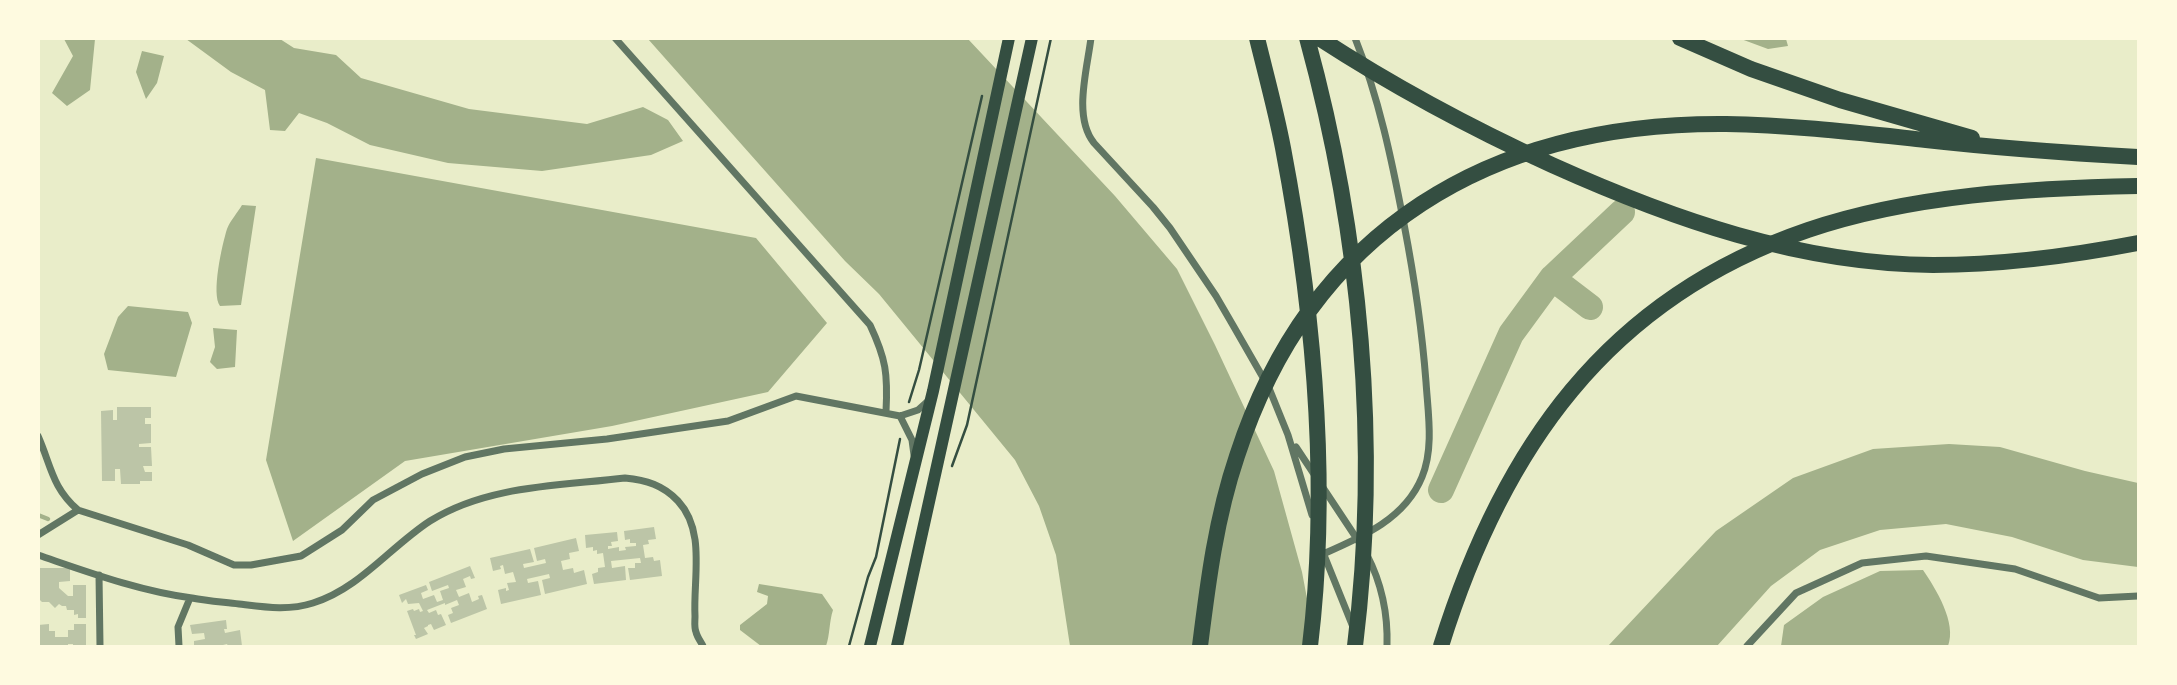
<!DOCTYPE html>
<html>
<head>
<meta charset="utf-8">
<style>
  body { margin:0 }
  #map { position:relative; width:2177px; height:685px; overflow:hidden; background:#e9edc9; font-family:"DejaVu Sans",sans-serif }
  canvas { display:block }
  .frame { position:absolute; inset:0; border:40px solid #fefae0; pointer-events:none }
</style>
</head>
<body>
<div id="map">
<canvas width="2177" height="685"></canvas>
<div class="frame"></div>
</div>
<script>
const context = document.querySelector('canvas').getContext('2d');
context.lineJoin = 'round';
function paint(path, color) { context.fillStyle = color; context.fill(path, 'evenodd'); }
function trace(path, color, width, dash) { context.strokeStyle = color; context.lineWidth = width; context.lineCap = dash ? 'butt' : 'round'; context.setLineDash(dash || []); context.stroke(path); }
paint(new Path2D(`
  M 64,39 L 95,39 L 90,90 L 67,106 L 52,93 L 73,56 Z
  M 186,39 L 280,39 L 294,48 L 336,55 L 361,78 L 469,109 L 587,124 L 643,107 L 668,120 L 683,141 L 651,155 L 542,171 L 448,163 L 370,145 L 327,123 L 299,113 L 285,131 L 270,130 L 265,90 L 231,72 Z
  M 648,39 L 968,39 L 1115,196 L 1177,269 L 1215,345 L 1274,471 L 1302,572 L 1316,646 L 1070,646 L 1056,555 L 1039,506 L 1015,460 L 879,294 L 845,261 Z
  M 1741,39 L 1786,39 L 1788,46 L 1768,49 Z
  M 142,51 L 164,56 L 157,83 L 146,99 L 136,72 Z
  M 316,158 L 756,238 L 827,323 L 768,392 L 612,426 L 405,461 L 293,541 L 266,460 Z
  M 242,205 L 256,206 L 241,305 L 220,306 C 211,294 222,245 227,229 C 230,221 238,212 242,205 Z
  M 128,306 L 188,312 L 192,323 L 176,377 L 108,370 L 104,354 L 118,317 Z
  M 213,328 L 237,330 L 235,367 L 217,369 L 210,362 L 215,347 Z
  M 1949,444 L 2000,447 L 2085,471 L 2138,483 L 2138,567 L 2083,560 L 2012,537 L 1946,524 L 1880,530 L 1820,550 L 1771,586 L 1717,646 L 1608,646 L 1716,531 L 1793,478 L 1873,449 Z
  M 1923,570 C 1936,589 1957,623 1948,646 L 1781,646 L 1784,625 L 1823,597 L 1880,571 Z
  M 759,584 L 822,594 L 833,610 C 829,622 830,635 826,646 L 816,645 L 814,646 L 761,646 L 740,630 L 740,625 L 767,604 L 768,596 L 757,592 Z`), '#a3b18a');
trace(new Path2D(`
  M 38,515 L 48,519`), '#a3b18a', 4.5);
trace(new Path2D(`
  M 1552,278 L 1590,307
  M 1441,490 L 1511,334 L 1552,278 L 1622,212`), '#a3b18a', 26);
paint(new Path2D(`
  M 117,407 L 151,407 L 151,418 L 145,418 L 145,424 L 151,424 L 151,443 L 139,444 L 139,447 L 151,447 L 152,466 L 143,466 L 145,472 L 152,472 L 152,481 L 140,481 L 140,484 L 121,484 L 120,469 L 115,469 L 115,481 L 102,481 L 101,411 L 113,410 L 113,420 L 117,420 Z
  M 654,527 L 656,539 L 648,540 L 649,544 L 643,545 L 645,558 L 653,557 L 654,561 L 660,560 L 662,576 L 630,580 L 628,568 L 635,568 L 635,563 L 641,563 L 640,558 L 611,561 L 612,568 L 625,566 L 626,580 L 594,584 L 592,574 L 598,572 L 598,568 L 605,567 L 603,553 L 597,554 L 597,550 L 593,551 L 593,547 L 586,548 L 585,535 L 617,532 L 618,541 L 611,542 L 612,546 L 608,546 L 608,549 L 619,547 L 619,551 L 626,550 L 625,547 L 636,546 L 636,543 L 630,543 L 630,539 L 625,540 L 624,531 Z
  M 576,538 L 579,551 L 569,553 L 570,559 L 561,561 L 563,570 L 573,568 L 574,573 L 584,570 L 587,584 L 545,594 L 542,580 L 550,578 L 549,574 L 527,579 L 528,583 L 538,581 L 541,595 L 501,604 L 498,590 L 506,588 L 506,591 L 509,590 L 507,583 L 516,582 L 513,572 L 505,574 L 503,565 L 500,566 L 501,569 L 493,571 L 490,558 L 530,549 L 534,562 L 523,564 L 524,568 L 546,563 L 545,559 L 537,561 L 534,548 Z
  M 470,566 L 475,578 L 471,579 L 470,576 L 463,579 L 466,587 L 456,590 L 459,597 L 469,593 L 472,602 L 479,599 L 478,596 L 482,595 L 487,609 L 451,623 L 448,615 L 453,613 L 451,608 L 459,605 L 457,600 L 445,605 L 445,603 L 427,610 L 429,613 L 436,610 L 438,615 L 441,614 L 446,625 L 434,630 L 431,624 L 428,625 L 428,626 L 424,628 L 428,634 L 416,639 L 414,635 L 416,635 L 407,611 L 413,609 L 414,611 L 419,609 L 420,612 L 423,611 L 419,603 L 408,604 L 406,599 L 402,603 L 399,595 L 426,585 L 428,590 L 421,593 L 423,599 L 434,595 L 437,602 L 443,600 L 440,591 L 449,588 L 448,585 L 432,591 L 429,582 Z
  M 38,568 L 70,568 L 70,581 L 59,582 L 59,588 L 68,596 L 73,596 L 73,585 L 86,585 L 86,618 L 78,618 L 78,614 L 74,615 L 74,610 L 67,610 L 66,606 L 62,606 L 59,604 L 55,608 L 49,602 L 42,602 L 39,599 Z
  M 226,620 L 227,629 L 224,629 L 225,633 L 240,630 L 242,646 L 228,646 L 227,644 L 223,645 L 223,646 L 194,646 L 194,641 L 205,639 L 204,633 L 192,634 L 190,625 Z
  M 49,624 L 49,631 L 55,631 L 55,637 L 68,637 L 68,630 L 74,630 L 74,624 L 86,624 L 86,646 L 73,646 L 73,644 L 68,644 L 68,646 L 38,646 L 38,625 Z`), '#bcc5a7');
trace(new Path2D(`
  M 909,402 L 919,370 L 982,96
  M 952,466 L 967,425 L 1051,38
  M 849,646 L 868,577 L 876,557 L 900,439`), '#344e41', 2.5);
trace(new Path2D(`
  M 615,38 L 870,325 C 886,359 888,374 886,412
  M 1091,38 C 1087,70 1073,117 1094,143 L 1153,207 L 1170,228 L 1216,296 L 1234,327 L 1269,388 L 1288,435 L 1312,515
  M 900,416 L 912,440 L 914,455
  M 38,436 C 51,465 52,488 78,510 L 188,545 L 234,565 L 251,565 L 301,556 L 342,530 L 373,500 L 422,474 L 465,457 L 504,449 L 607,439 L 728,421 L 796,396 L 900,416 L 918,410 L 928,401
  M 1296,447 L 1359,542
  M 38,535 L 78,510
  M 1322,550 L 1353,627
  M 1323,554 C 1362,537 1405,519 1422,477 C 1434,448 1428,413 1426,382 C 1422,329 1414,276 1404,224 C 1392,161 1379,98 1355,38
  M 38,555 C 88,572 139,591 192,598 C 207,601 223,602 239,604 C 264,607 288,611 313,603 C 359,589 390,547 430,521 C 488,485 559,486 625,478 C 646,480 663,485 678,501 C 706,531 693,578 695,616 C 695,621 694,627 696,632 C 697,637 701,642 703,646
  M 1367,555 C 1382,584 1388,614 1387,646
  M 99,575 L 100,646
  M 179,646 L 178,627 L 190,598
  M 1747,646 L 1796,593 L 1862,563 L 1926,556 L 2015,569 L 2099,598 L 2138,596`), '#617663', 7);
trace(new Path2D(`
  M 870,646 L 933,391 L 1009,38
  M 897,646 L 1032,38`), '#344e41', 12);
trace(new Path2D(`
  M 1257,38 C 1266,75 1276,111 1283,148 C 1314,311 1330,481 1310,646
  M 1307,38 C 1361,235 1380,444 1355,646
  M 1319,38 C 1393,86 1471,128 1552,165 C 1672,219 1799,264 1933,265 C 2002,265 2071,256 2138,243
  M 1680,38 L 1751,69 L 1840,100 L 1972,138
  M 1200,646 C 1208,582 1216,518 1237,456 C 1311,228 1492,122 1726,124 C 1793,125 1860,133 1926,140 C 1997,148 2067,153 2138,157
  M 1441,646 C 1502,450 1606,299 1808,230 C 1911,195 2031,188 2138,186`), '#344e41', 16);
</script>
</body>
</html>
